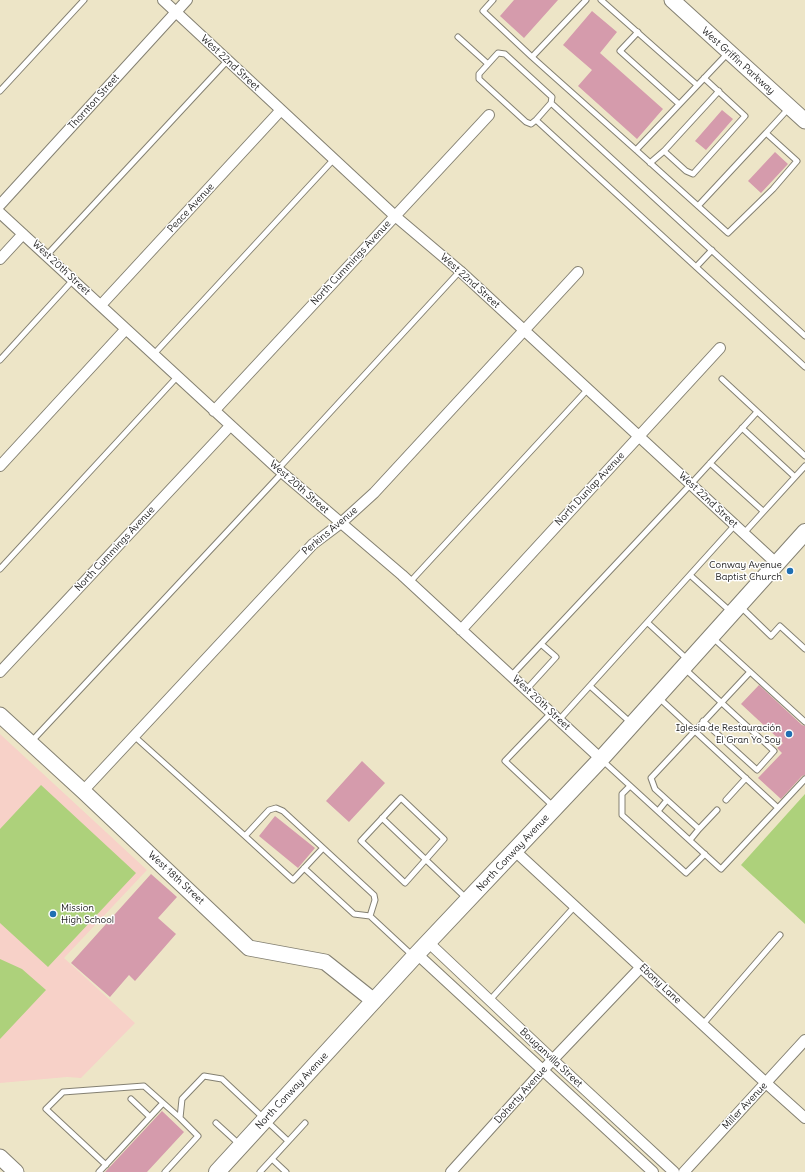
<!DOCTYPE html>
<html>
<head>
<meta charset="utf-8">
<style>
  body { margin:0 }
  canvas { display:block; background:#ede5c7 }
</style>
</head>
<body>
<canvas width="805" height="1172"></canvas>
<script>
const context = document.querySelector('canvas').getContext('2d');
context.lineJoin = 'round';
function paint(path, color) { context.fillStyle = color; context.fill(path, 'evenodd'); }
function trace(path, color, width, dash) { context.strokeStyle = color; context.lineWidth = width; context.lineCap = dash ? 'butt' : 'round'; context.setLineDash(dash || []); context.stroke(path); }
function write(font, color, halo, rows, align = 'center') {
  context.font = font + ' Delius,sans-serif'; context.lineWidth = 3; context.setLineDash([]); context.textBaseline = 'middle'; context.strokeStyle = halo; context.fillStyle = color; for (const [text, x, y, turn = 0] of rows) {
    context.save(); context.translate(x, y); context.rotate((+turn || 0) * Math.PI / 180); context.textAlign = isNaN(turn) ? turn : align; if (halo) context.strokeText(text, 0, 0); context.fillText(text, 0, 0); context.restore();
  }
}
paint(new Path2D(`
  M 0,734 L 147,870 L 64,958 L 135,1023 L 81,1078 L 67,1077 L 0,1083 Z`), '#f7d1c8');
paint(new Path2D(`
  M 41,785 L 136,873 L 48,967 L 0,923 L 0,829 Z
  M 805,794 L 805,924 L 741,865 Z
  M 0,959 L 22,969 L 46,990 L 0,1039 Z`), '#add17b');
paint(new Path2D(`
  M 514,0 L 558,0 L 524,38 L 500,16 Z
  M 592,11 L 617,32 L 600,53 L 663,109 L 637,139 L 578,86 L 592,70 L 563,45 Z
  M 722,110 L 733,119 L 706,150 L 695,141 Z
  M 775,152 L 788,164 L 761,193 L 748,181 Z
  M 759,685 L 802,725 L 805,726 L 805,775 L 802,776 L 781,799 L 758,778 L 782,753 L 777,748 L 783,743 L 741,704 Z
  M 362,761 L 385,783 L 349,822 L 326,801 Z
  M 275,816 L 315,848 L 298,868 L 259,836 Z
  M 151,874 L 177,897 L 158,918 L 176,934 L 135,981 L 129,975 L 110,997 L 71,963 Z
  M 162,1111 L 184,1132 L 147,1172 L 105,1172 Z`), '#d59bac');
const lane = new Path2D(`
  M 493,0 L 483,11 L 532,57
  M 586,0 L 532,57 L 636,150 L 728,233 L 773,189 L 797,161 L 766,133 L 698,206
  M 601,0 L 697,85
  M 638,32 L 620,51 L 679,104
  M 458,37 L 488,64
  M 0,91 L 84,0
  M 536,120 L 551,103
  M 766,133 L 789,108
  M 636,150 L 728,53
  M 664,151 L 686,171 L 693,174 L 745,116 L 704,78
  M 650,163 L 664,151 L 719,91
  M 47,255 L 227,61
  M 696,267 L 712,250
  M 805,336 L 551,103 L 552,97 L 505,54 L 498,53 L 479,74 L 479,79 L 526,122 L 531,124 L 536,120 L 805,367
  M 154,354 L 334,159
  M 0,360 L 73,280
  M 722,379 L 805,456
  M 742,428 L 795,477
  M 710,463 L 763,511
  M 278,469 L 460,271
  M 744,533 L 805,466
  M 0,569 L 177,377
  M 690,575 L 731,612
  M 410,582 L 588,389
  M 741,607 L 771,636 L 780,626 L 805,649
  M 648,623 L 688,660
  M 713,638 L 805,722
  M 685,669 L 774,751 L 757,770 L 703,721
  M 511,676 L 691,484 L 757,412
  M 590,686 L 631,723
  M 526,690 L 556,657 L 541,644
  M 658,697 L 778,808
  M 551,713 L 505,761 L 554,807
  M 559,720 L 735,525
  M 134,736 L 245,836
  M 31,742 L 282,473
  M 603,761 L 721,869 L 805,779
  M 630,786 L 622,794 L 622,815 L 686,873 L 705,854
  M 401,798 L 444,839 L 405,883 L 361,841 Z
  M 726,800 L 746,778
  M 658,811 L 667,800
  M 382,818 L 466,898
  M 699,829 L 717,810
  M 690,840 L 699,829 L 655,789 L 651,778 L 750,672
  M 323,848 L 293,880 L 245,836 L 269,810 L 276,808 L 283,811 L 374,895 L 375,900 L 370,916
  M 304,868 L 354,914 L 370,916 L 413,956
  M 490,1000 L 575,906
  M 703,1024 L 780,935
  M 131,1099 L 150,1117
  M 216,1123 L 239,1144
  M 272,1159 L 286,1172
  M 106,1165 L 46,1109 L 63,1092 L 144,1086 L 180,1118
  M 99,1172 L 163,1103
  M 165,1172 L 198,1136 L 180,1118 L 182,1099 L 204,1076 L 222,1079 L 288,1141
  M 260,1172 L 305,1123`);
const street = new Path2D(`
  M 163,0 L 395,216 L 460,271 L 776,563
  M 0,205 L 187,0
  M 0,213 L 278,469 L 402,575 L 601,759
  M 0,259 L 23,234
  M 101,305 L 281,110
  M 214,411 L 489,115
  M 0,466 L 126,329
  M 461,630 L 720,348
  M 0,672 L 230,426
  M 83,791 L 313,544 L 341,523 L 374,493 L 578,272
  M 515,851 L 766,1083 L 805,1118
  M 428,942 L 553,1060 L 674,1172
  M 417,954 L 653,1172
  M 451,1172 L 543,1070 L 641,967
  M 684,1172 L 805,1040`);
const secondary = new Path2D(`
  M 672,0 L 805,121
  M 0,715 L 83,791 L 249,948 L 325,962 L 374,1001
  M 0,1157 L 16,1172`);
const primary = new Path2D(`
  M 217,1172 L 414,957 L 601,759 L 805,532`);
trace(lane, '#848072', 7);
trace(street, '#848072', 12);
trace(secondary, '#848072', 17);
trace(primary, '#848072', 18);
trace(lane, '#fff', 5);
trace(street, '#fff', 10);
trace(secondary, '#fff', 15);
trace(primary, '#fff', 16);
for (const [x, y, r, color] of [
  [790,571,4,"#1f6fb2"],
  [789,734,4,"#1f6fb2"],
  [53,914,4,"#1f6fb2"]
]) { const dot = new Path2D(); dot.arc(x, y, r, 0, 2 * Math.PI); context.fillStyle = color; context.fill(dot); trace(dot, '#fff', 1.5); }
write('10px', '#1c1c1c', '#fff', [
  ["West Griffin Parkway",738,61,42],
  ["West 22nd Street",230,63,43],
  ["Thornton Street",94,102,-48],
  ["Peace Avenue",191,208,-47],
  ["North Cummings Avenue",351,263,-47],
  ["West 20th Street",61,268,43],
  ["West 22nd Street",470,281,42],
  ["West 20th Street",299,487,41],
  ["North Dunlap Avenue",590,489,-47],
  ["West 22nd Street",708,500,43],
  ["Perkins Avenue",330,531,-40],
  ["North Cummings Avenue",115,549,-47],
  ["West 20th Street",541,703,43],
  ["North Conway Avenue",513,853,-47],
  ["West 18th Street",176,878,43],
  ["Ebony Lane",660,984,43],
  ["Bouganvilla Street",551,1058,43],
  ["North Conway Avenue",292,1091,-47],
  ["Doherty Avenue",521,1095,-48],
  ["Miller Avenue",745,1106,-47]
]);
write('10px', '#1c1c1c', '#fff', [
  ["Conway Avenue",782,565],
  ["Baptist Church",782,577],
  ["Iglesia de Restauración",781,728],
  ["El Gran Yo Soy",781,740],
  ["Mission",61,908,"left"],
  ["High School",61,920,"left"]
], 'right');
</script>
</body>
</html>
